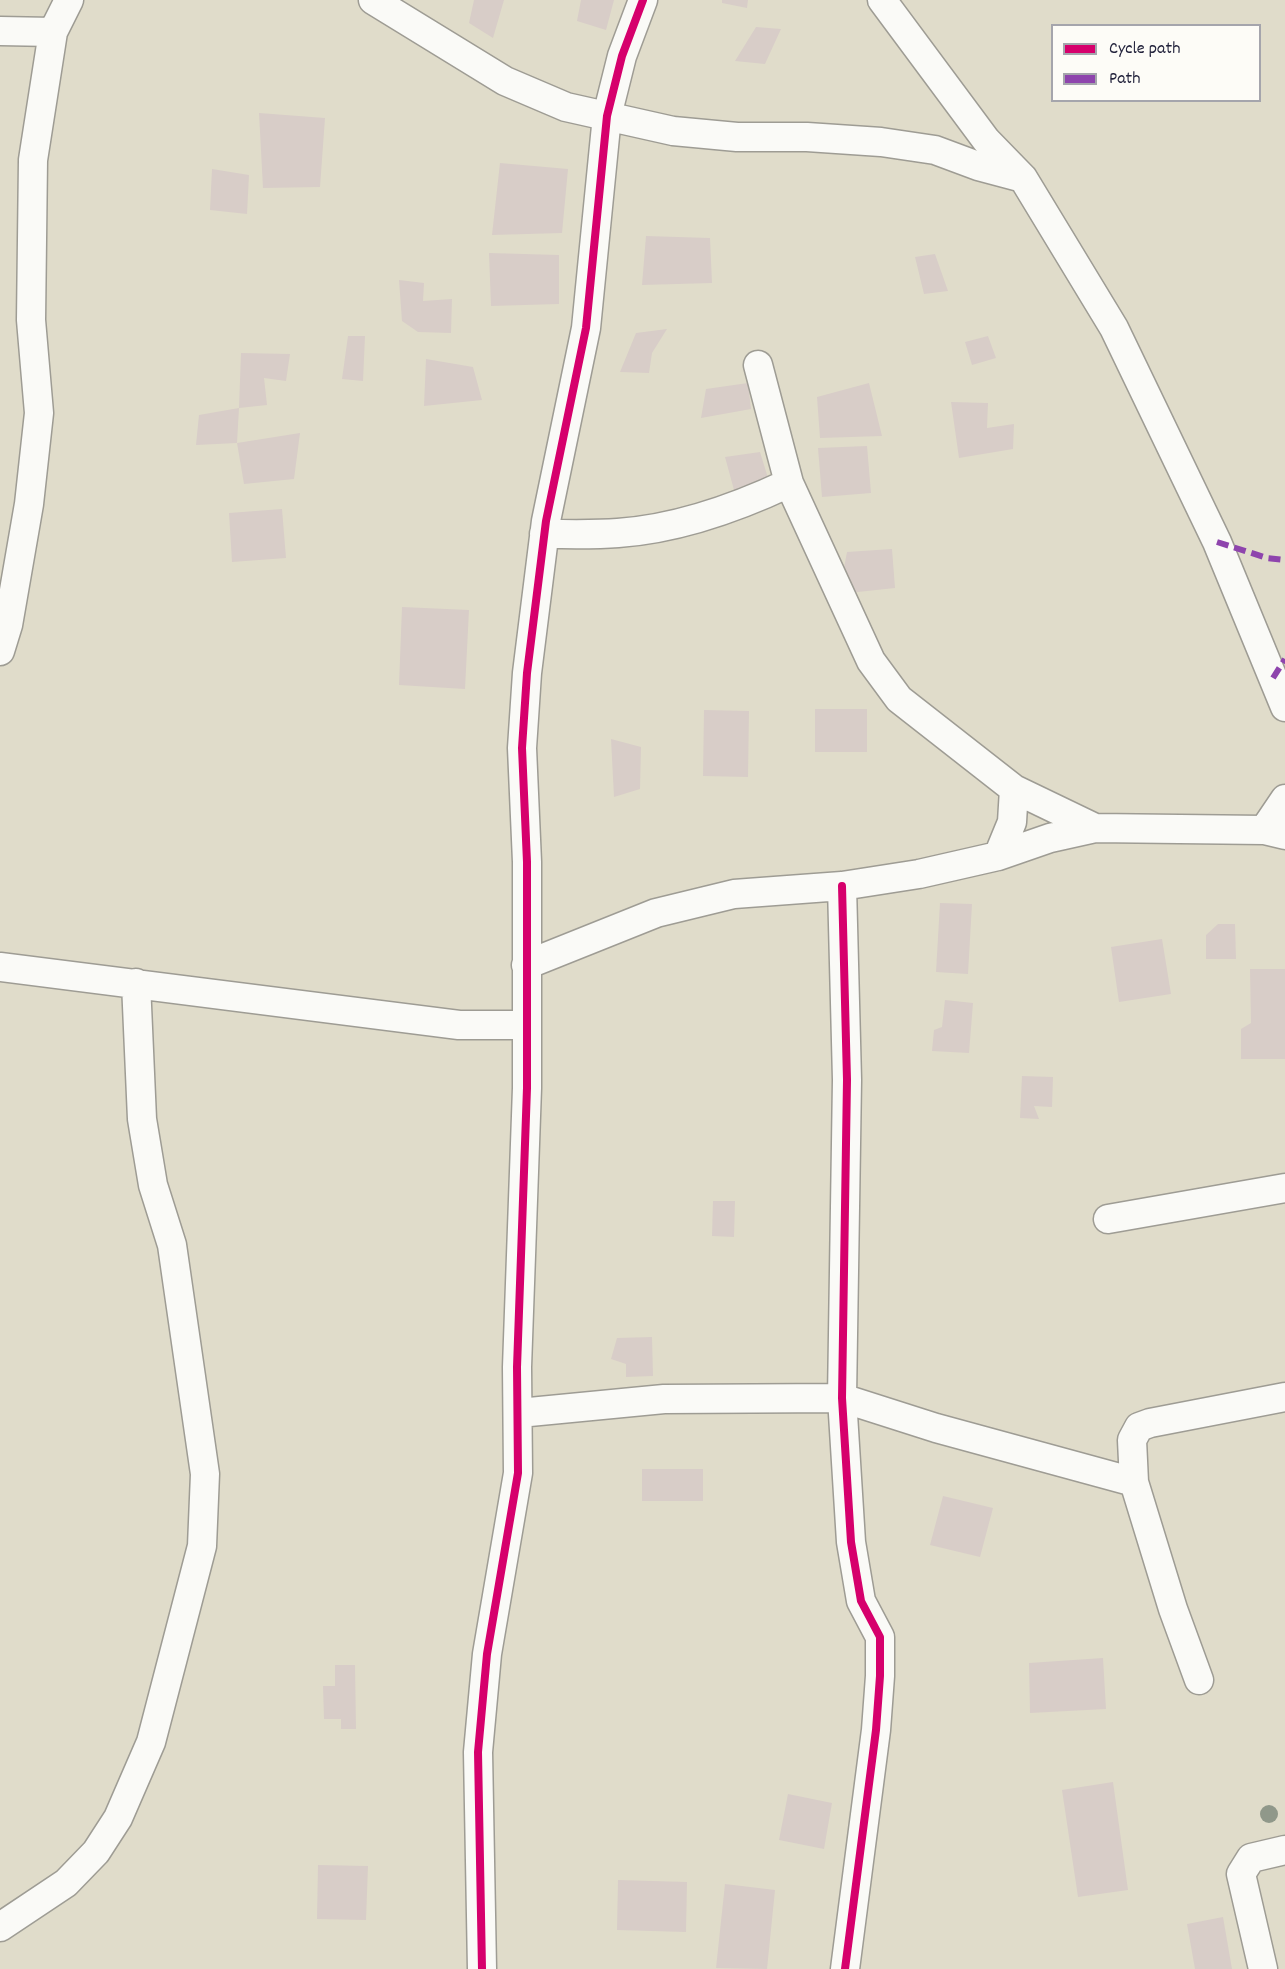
<!DOCTYPE html>
<html>
<head>
<meta charset="utf-8">
<style>
  body { margin:0 }
  #map { position:relative; width:1285px; height:1969px; overflow:hidden; background:#e0dcca; font-family:Dekko,sans-serif }
  canvas { display:block }
  .legend { position:absolute; left:1051px; top:24px; width:210px; height:78px; box-sizing:border-box; background:#fdfcf7; border:2px solid #a5a5ac; margin:0; padding:8px 10px; list-style:none; font-size:18px; color:#22223b }
  .legend li { display:flex; align-items:center; gap:12px; height:30px }
  .legend b { width:30px; border:2px solid #a5a5ac }
</style>
</head>
<body>
<div id="map">
<canvas width="1285" height="1969"></canvas>
<ul class="legend">
<li><b style="height:8px;background:#d6006c"></b>Cycle path</li>
<li><b style="height:8px;background:#8e44ad"></b>Path</li>
</ul>
</div>
<script>
const context = document.querySelector('canvas').getContext('2d');
context.lineJoin = 'round';
function paint(path, color) { context.fillStyle = color; context.fill(path, 'evenodd'); }
function trace(path, color, width, dash) { context.strokeStyle = color; context.lineWidth = width; context.lineCap = dash ? 'butt' : 'round'; context.setLineDash(dash || []); context.stroke(path); }
paint(new Path2D(`
  M 474,0 L 504,0 L 493,38 L 469,23 Z
  M 581,0 L 614,0 L 606,30 L 577,21 Z
  M 722,0 L 748,0 L 747,8 L 722,3 Z
  M 756,27 L 781,29 L 765,64 L 735,61 Z
  M 259,113 L 325,118 L 320,187 L 263,188 Z
  M 500,163 L 568,169 L 562,233 L 492,235 Z
  M 212,169 L 249,175 L 247,214 L 210,210 Z
  M 646,236 L 710,238 L 712,283 L 642,285 Z
  M 489,253 L 559,255 L 559,304 L 491,306 Z
  M 935,254 L 948,291 L 924,294 L 915,257 Z
  M 399,280 L 424,283 L 423,301 L 452,299 L 451,333 L 418,332 L 402,321 Z
  M 667,329 L 652,353 L 649,373 L 620,372 L 636,333 Z
  M 348,336 L 365,336 L 363,381 L 342,379 Z
  M 988,336 L 996,358 L 972,365 L 965,342 Z
  M 241,353 L 290,354 L 286,381 L 264,378 L 267,405 L 239,408 Z
  M 426,359 L 473,367 L 482,400 L 424,406 Z
  M 748,383 L 751,409 L 701,418 L 706,389 Z
  M 869,383 L 882,436 L 820,438 L 817,397 Z
  M 951,402 L 988,403 L 987,428 L 1014,424 L 1013,449 L 959,458 Z
  M 239,408 L 237,443 L 300,433 L 294,479 L 244,484 L 237,443 L 196,445 L 199,415 Z
  M 867,446 L 871,493 L 822,497 L 818,448 Z
  M 760,452 L 772,491 L 734,490 L 725,457 Z
  M 282,509 L 286,558 L 232,562 L 229,513 Z
  M 892,549 L 895,588 L 839,594 L 847,552 Z
  M 402,607 L 469,610 L 465,689 L 399,685 Z
  M 815,709 L 867,709 L 867,752 L 815,752 Z
  M 704,710 L 749,711 L 748,777 L 703,776 Z
  M 611,739 L 641,747 L 640,789 L 614,797 Z
  M 940,903 L 972,904 L 968,974 L 936,972 Z
  M 1218,924 L 1235,924 L 1236,959 L 1206,959 L 1206,935 Z
  M 1162,939 L 1171,994 L 1119,1002 L 1111,947 Z
  M 1250,969 L 1285,969 L 1285,1059 L 1241,1059 L 1241,1029 L 1251,1023 Z
  M 945,1000 L 973,1003 L 969,1053 L 932,1051 L 934,1030 L 942,1027 Z
  M 1022,1076 L 1053,1077 L 1052,1107 L 1034,1106 L 1039,1119 L 1020,1118 Z
  M 713,1201 L 735,1201 L 734,1237 L 712,1236 Z
  M 652,1337 L 653,1376 L 626,1377 L 626,1364 L 611,1359 L 617,1338 Z
  M 642,1469 L 703,1469 L 703,1501 L 642,1501 Z
  M 943,1496 L 993,1508 L 980,1557 L 930,1545 Z
  M 1103,1658 L 1106,1709 L 1030,1713 L 1029,1663 Z
  M 335,1665 L 355,1665 L 356,1729 L 341,1729 L 341,1719 L 324,1719 L 323,1686 L 335,1686 Z
  M 1113,1782 L 1128,1890 L 1078,1897 L 1062,1790 Z
  M 788,1794 L 832,1803 L 824,1849 L 779,1840 Z
  M 318,1865 L 368,1866 L 366,1920 L 317,1919 Z
  M 618,1880 L 687,1882 L 686,1932 L 617,1930 Z
  M 725,1884 L 775,1890 L 767,1969 L 716,1968 Z
  M 1223,1917 L 1232,1969 L 1195,1969 L 1187,1924 Z`), '#d8cdc8');
const minor = new Path2D(`
  M 373,0 L 505,81 L 566,107 L 673,131 L 737,137 L 807,137 L 881,142 L 935,150 L 978,166 L 1023,178
  M 882,0 L 986,140 L 1023,178 L 1114,328 L 1217,542 L 1285,707
  M 0,31 L 53,32
  M 758,365 L 789,483 L 871,661 L 899,699 L 1014,789 L 1095,828
  M 544,534 C 568,534 593,535 618,533 C 676,529 736,508 789,483
  M 0,651 L 8,625 L 29,504 L 39,413 L 31,320 L 33,160 L 53,32 L 69,0
  M 1264,830 L 1285,799
  M 998,856 L 1012,822 L 1014,789
  M 842,886 L 847,1080 L 842,1398 L 851,1542 L 861,1601 L 880,1637 L 880,1676 L 876,1730 L 845,1969
  M 526,965 L 656,913 L 734,894 L 842,886 L 919,874 L 998,856 L 1050,838 L 1095,828 L 1264,830 L 1285,835
  M 0,967 L 459,1025 L 525,1025
  M 1108,1219 L 1285,1188
  M 519,1413 L 664,1399 L 842,1398 L 936,1428 L 1134,1482
  M 1199,1680 L 1173,1609 L 1134,1482 L 1132,1440 L 1139,1427 L 1150,1423 L 1285,1397
  M 0,1927 L 66,1883 L 96,1852 L 118,1818 L 151,1742 L 202,1546 L 205,1474 L 172,1245 L 153,1185 L 142,1119 L 136,983
  M 482,1969 L 478,1752 L 487,1654 L 518,1473 L 517,1367 L 527,1088 L 527,862 L 522,748 L 527,673 L 546,521 L 586,328 L 607,116 L 622,56 L 643,0
  M 1263,1969 L 1241,1874 L 1251,1858 L 1285,1850`);
trace(minor, '#9e9c94', 31);
trace(minor, '#fafaf7', 28);
trace(new Path2D(`
  M 1217,542 L 1267,558 L 1285,560
  M 1273,678 L 1285,659`), '#8e44ad', 6, [12, 6]);
trace(new Path2D(`
  M 842,886 L 847,1080 L 842,1398 L 851,1542 L 861,1601 L 880,1637 L 880,1676 L 876,1730 L 845,1969
  M 482,1969 L 478,1752 L 487,1654 L 518,1473 L 517,1367 L 527,1088 L 527,862 L 522,748 L 527,673 L 546,521 L 586,328 L 607,116 L 622,56 L 643,0`), '#d6006c', 8);
context.fillStyle = '#90988a';
for (const [x, y] of [
  [1269,1814]
]) { context.beginPath(); context.arc(x, y, 9, 0, 2 * Math.PI); context.fill(); }
</script>
</body>
</html>
